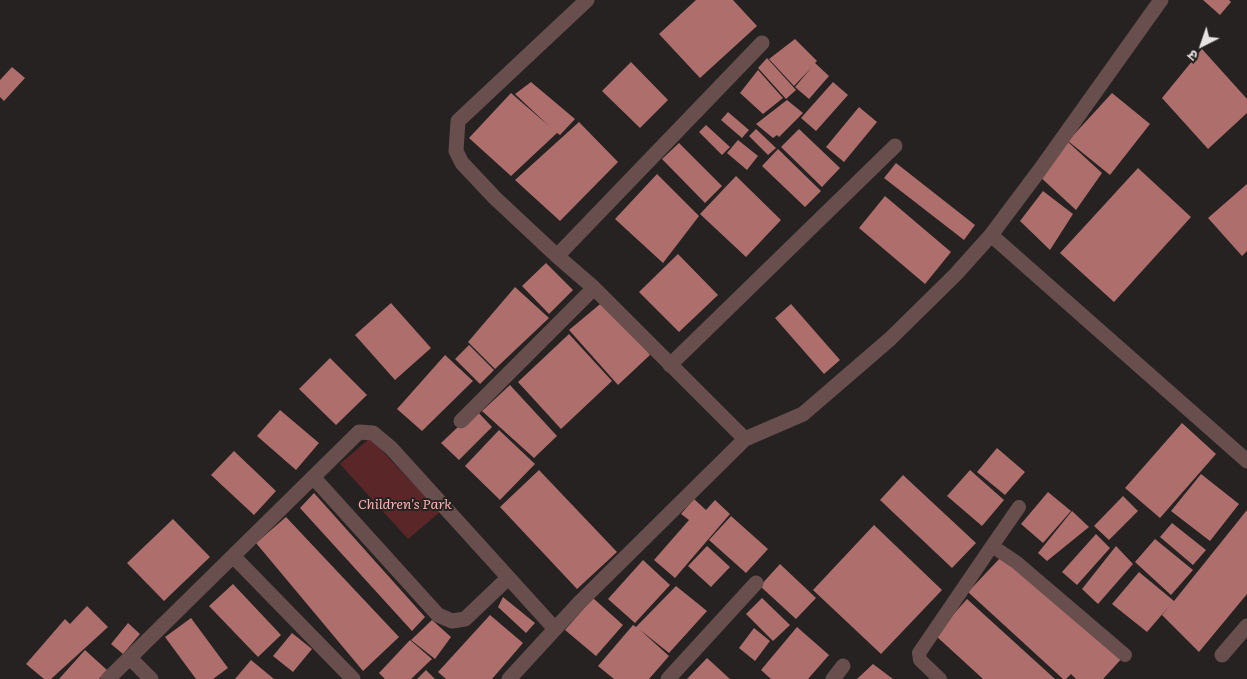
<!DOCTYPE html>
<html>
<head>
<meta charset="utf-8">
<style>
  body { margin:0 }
  #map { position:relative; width:1247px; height:679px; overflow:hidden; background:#262222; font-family:Literata,"Noto Sans Devanagari",serif }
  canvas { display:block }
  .north { position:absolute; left:1177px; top:20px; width:50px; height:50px; -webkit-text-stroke:4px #262222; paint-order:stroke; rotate:221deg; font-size:14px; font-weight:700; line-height:20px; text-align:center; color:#e6e3e3 }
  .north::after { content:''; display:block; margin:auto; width:18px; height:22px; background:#e6e3e3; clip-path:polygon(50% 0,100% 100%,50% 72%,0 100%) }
</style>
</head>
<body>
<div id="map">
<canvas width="1247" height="679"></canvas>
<div class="north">उ</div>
</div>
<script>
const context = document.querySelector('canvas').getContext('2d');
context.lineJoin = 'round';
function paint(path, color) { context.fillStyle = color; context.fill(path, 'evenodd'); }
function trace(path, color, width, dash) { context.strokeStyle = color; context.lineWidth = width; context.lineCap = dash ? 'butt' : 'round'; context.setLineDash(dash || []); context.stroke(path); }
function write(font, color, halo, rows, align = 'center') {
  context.font = font + ' Literata,serif'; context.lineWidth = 4; context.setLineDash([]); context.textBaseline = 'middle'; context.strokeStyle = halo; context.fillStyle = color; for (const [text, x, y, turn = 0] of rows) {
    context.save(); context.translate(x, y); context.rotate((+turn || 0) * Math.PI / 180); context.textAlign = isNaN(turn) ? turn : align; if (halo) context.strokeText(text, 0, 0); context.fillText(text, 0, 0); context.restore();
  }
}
paint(new Path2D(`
  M 370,438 L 440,512 L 408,539 L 340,464 Z`), '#5b2627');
paint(new Path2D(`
  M 696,0 L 733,0 L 757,26 L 700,78 L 659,34 Z
  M 1203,0 L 1229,0 L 1231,2 L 1220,15 Z
  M 795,39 L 817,61 L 815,63 L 829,76 L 809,99 L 795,87 L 812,67 L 794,86 L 769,59 Z
  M 1202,49 L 1247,99 L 1247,113 L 1208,149 L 1162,98 Z
  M 767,58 L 796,90 L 786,99 L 758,68 Z
  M 631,62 L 668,100 L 640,128 L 602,91 Z
  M 12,67 L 25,78 L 4,101 L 0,97 L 0,80 Z
  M 758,70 L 783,98 L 763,114 L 740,93 Z
  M 531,82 L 575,119 L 560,135 L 557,133 L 511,176 L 469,138 L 511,93 L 549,126 L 515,94 Z
  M 833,82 L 848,95 L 816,131 L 801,118 Z
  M 1112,93 L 1150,124 L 1110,175 L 1068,141 Z
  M 787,100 L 803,113 L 779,137 L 777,135 L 773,138 L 756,124 Z
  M 859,107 L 877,122 L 844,162 L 826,147 Z
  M 728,112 L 749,130 L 742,138 L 721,120 Z
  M 579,122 L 618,162 L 560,221 L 515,180 Z
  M 706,125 L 730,147 L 722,155 L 699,132 Z
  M 756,129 L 776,148 L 768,155 L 749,136 Z
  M 799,129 L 840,168 L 822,187 L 781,147 Z
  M 738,140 L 758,156 L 747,170 L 727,153 Z
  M 1067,141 L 1102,173 L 1076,210 L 1037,174 Z
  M 679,143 L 722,186 L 705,203 L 662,159 Z
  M 778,149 L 821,191 L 805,207 L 762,166 Z
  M 896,163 L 975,225 L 964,240 L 884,178 Z
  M 1138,168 L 1191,217 L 1114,302 L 1060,253 Z
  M 657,174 L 699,216 L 663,263 L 615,219 Z
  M 736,176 L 781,220 L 746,257 L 700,214 Z
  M 1247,184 L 1247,251 L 1242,256 L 1208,218 Z
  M 1043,191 L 1073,214 L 1050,250 L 1020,221 Z
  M 885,196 L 951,252 L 925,284 L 859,228 Z
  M 678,254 L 718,295 L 679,332 L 639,292 Z
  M 546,263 L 573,290 L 549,314 L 522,286 Z
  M 515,287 L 549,318 L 495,369 L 468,342 Z
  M 605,300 L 650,355 L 618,385 L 569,330 Z
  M 391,303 L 431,348 L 395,380 L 355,335 Z
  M 791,304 L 840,360 L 824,374 L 775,318 Z
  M 569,334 L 612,381 L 561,429 L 518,382 Z
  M 469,345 L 494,370 L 480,384 L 455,359 Z
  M 445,355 L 473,381 L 422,431 L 397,409 Z
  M 330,358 L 367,395 L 336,425 L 299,389 Z
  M 510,385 L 557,436 L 534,458 L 482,411 Z
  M 280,410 L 319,443 L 296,470 L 257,436 Z
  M 476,410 L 492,427 L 459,460 L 441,443 Z
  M 1182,423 L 1216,454 L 1160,518 L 1125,488 Z
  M 499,430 L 535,464 L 500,500 L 465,466 Z
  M 997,448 L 1025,472 L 1005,495 L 977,472 Z
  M 234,451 L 276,491 L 254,515 L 211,475 Z
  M 539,470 L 617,552 L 577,589 L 500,507 Z
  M 970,470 L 1004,500 L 982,526 L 947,496 Z
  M 1201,474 L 1239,504 L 1210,541 L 1171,511 Z
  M 903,475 L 976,543 L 952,568 L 880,500 Z
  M 1048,492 L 1071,511 L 1043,543 L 1021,524 Z
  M 314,493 L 425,617 L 412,631 L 300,508 Z
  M 1123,496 L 1138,511 L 1109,540 L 1094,526 Z
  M 694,499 L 706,510 L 715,500 L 730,514 L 675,578 L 654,560 L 689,520 L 681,514 Z
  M 1247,510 L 1247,594 L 1199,652 L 1162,615 L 1171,604 L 1147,632 L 1112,604 L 1139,572 L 1174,601 Z
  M 1072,511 L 1089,527 L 1047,561 L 1038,553 Z
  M 731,516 L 768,549 L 746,573 L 709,540 Z
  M 286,517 L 399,637 L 363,671 L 256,543 Z
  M 173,519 L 210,557 L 164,601 L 127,563 Z
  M 1172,523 L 1206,550 L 1193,565 L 1160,537 Z
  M 874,525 L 942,590 L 881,654 L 813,590 Z
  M 1096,534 L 1110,548 L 1077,585 L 1062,572 Z
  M 1155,539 L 1193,570 L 1171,595 L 1135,562 Z
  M 707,546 L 730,567 L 711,587 L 688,566 Z
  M 1116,546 L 1133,564 L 1098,604 L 1082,589 Z
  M 1001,557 L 1124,656 L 1103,679 L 1076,679 L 1071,674 L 1066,679 L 1063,679 L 968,592 Z
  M 643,560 L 670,585 L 635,623 L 608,599 Z
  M 780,564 L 816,598 L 796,619 L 760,586 Z
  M 233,584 L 281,635 L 258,657 L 209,606 Z
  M 676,586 L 707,611 L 669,653 L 639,629 L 669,656 L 649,679 L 614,679 L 598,666 L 633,625 L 636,627 Z
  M 503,597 L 535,623 L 526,633 L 498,607 Z
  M 593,598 L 623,625 L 596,656 L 565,630 Z
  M 762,598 L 790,625 L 773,641 L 746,614 Z
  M 967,599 L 1055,679 L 983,679 L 935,635 Z
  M 87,606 L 108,627 L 51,679 L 44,679 L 26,664 L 65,619 L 70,624 Z
  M 490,615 L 523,643 L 492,679 L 446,679 L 438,672 Z
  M 191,618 L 228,668 L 213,679 L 196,679 L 165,637 Z
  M 432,620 L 451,637 L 435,659 L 411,640 Z
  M 128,623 L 140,634 L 123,654 L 111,644 Z
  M 797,627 L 829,655 L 808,679 L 771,679 L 761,670 Z
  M 754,628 L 770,641 L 755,661 L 739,648 Z
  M 292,633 L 312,649 L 293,672 L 273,656 Z
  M 410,640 L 432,659 L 411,679 L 385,679 L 379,673 Z
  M 85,650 L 107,670 L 99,679 L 59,679 Z
  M 707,658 L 730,679 L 687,679 Z
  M 251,660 L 274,679 L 235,679 Z
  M 873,664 L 893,679 L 857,679 Z
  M 426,670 L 435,679 L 417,679 Z`), '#ad6e6c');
trace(new Path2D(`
  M 992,546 L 1019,507
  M 940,679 L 920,660 L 919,653 L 992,546 L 1016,562 L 1125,655`), '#684e4c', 14);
trace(new Path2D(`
  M 587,0 L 458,121 L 456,151 L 462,163 L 495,198 L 557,256 L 594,288 L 745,439
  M 1161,0 L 1039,171 L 991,235 L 1247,461
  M 557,256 L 762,43
  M 670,365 L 895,146
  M 461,421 L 594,288
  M 314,478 L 438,615 L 452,621 L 465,619 L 508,578
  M 234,557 L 353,679
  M 1222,655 L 1247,626
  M 130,658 L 151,679
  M 108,679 L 359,432 L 373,433 L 391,448 L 555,629
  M 509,679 L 579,603 L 745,439 L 803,414 L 890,339 L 956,274 L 991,235
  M 668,679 L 756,583
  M 833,679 L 843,666`), '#684e4c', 15);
write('italic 14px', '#fbb0ad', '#262222', [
  ["Children's Park",405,505]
]);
</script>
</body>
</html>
